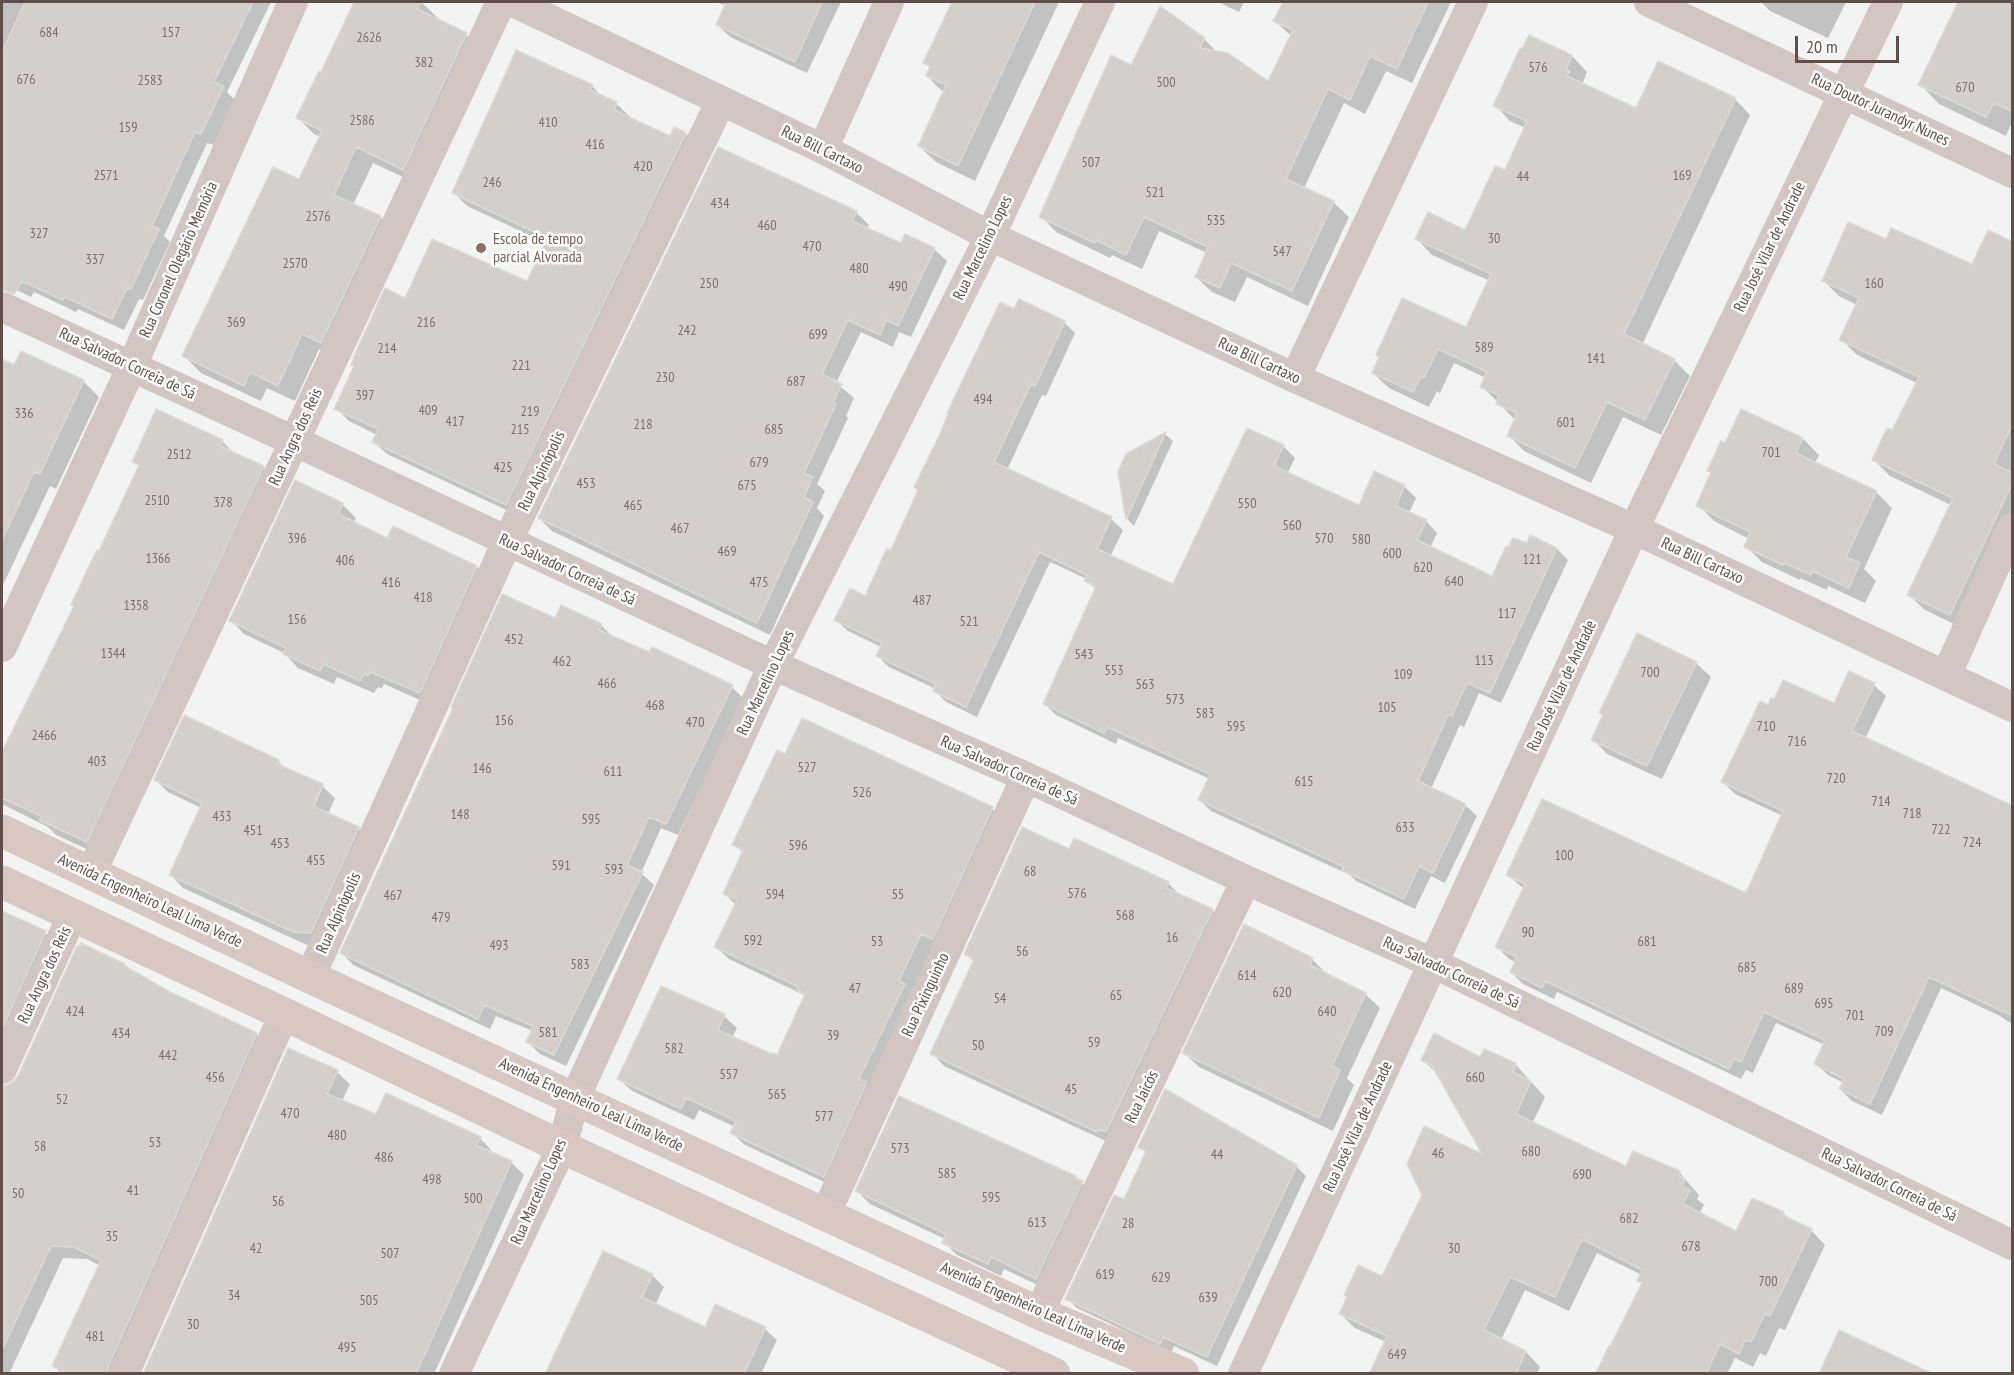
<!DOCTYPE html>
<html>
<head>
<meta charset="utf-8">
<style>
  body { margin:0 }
  #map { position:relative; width:2014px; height:1375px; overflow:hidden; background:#f1f4f3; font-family:"PT Sans Narrow",sans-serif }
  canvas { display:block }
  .frame { position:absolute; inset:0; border:3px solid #5f4e49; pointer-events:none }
  .scale { position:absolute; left:1795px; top:36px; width:104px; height:27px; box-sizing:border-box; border:3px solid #5f4e49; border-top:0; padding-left:8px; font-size:18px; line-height:21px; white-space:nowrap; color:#5f4e49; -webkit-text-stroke:4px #fff; paint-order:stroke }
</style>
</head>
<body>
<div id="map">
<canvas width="2014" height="1375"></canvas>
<div class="frame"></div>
<div class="scale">20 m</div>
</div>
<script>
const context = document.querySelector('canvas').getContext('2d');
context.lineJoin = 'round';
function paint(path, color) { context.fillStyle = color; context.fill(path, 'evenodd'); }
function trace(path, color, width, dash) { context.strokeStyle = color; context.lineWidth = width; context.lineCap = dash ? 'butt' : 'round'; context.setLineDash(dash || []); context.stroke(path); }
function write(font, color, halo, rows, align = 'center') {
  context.font = font + ' "PT Sans Narrow",sans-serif'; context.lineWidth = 5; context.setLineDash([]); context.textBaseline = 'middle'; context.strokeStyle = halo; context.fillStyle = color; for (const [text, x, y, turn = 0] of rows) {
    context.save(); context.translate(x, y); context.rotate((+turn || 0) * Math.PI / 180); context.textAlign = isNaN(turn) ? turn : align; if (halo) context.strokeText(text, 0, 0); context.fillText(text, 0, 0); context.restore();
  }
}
paint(new Path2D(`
  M 2,2 L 271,2 L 227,92 L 235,100 L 214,145 L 207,143 L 164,236 L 170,242 L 143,300 L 139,299 L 124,330 L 78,309 L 76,312 L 34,292 L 31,297 L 9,286 L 2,279 Z
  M 355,2 L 421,2 L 437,17 L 436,20 L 466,35 L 483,51 L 420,185 L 373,163 L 353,205 L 380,217 L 397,234 L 338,358 L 319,349 L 295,401 L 267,388 L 261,401 L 201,373 L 184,356 L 300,181 L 321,137 L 314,134 L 298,118 L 321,74 Z
  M 716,2 L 841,2 L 807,73 L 730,37 L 717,24 L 726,6 Z
  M 953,2 L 1059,2 L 975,181 L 936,162 L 919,146 L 944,93 L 927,76 L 931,68 L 925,62 Z
  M 1218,2 L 1244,2 L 1239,12 Z
  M 1284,2 L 1451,2 L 1412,83 L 1386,71 L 1365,114 L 1344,103 L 1304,188 L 1333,202 L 1349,217 L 1308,306 L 1247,277 L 1235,302 L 1212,292 L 1196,277 L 1207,253 L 1159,231 L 1142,269 L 1112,255 L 1110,258 L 1056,232 L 1041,216 L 1132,67 L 1204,39 L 1218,53 L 1268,83 L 1292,37 L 1275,21 Z
  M 1761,2 L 1846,2 L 1828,38 L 1770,11 Z
  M 1960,2 L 2012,2 L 2012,122 L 2006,136 L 1939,104 L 1920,84 Z
  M 1530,37 L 1572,56 L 1587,72 L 1582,85 L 1637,110 L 1735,99 L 1750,115 L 1642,345 L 1674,360 L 1690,376 L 1661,435 L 1623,417 L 1591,483 L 1524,451 L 1508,435 L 1515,420 L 1482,386 L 1486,378 L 1454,363 L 1440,393 L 1437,391 L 1429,407 L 1389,388 L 1373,373 L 1467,329 L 1490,281 L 1432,255 L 1417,239 L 1466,232 L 1505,172 L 1526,128 L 1510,121 L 1495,105 Z
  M 592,86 L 602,97 L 616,103 L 629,116 L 628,119 L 670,138 L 674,129 L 686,134 L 698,147 L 519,516 L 387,454 L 374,442 L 377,435 L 349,421 L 336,408 L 355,367 L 353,365 L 406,300 L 528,283 L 546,243 L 467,206 L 454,193 Z
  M 856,212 L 869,225 L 867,229 L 901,245 L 934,249 L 947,261 L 911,337 L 899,332 L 893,347 L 861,332 L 836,383 L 854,398 L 846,416 L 848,418 L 817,484 L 825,491 L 817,508 L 824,516 L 770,635 L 552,531 L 539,518 Z
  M 1887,241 L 1972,266 L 2012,243 L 2012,531 L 1966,630 L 1925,610 L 1909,595 L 1951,505 L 1890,476 L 1874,460 L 1893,432 L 1917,383 L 1857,355 L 1841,339 L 1857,305 L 1839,296 L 1823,280 Z
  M 1015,311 L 1064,322 L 1075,333 L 1046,396 L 1042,395 L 1007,470 L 1111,519 L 1123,530 L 1110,557 L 1173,586 L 1283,446 L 1295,458 L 1287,474 L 1359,507 L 1404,486 L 1416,498 L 1409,513 L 1426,521 L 1437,533 L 1430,548 L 1493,578 L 1527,545 L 1557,549 L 1568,560 L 1501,703 L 1479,693 L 1464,727 L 1460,725 L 1431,789 L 1465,805 L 1477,816 L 1445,883 L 1431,876 L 1415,909 L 1356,881 L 1350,875 L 1211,811 L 1200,800 L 1210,779 L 1118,738 L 1116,744 L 1056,715 L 1044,703 L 1096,590 L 1087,579 L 1050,562 L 977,717 L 946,702 L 935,691 L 936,689 L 889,667 L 877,656 L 881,647 L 848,631 L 836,620 L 865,598 L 892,552 Z
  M 2,361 L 15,367 L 83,381 L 99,397 L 56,489 L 50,486 L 2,587 Z
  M 1165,434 L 1173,441 L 1134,526 L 1128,520 L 1120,472 L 1127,455 Z
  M 1803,439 L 1819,455 L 1815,463 L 1876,492 L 1892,508 L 1864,569 L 1876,581 L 1865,603 L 1828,586 L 1827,590 L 1800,578 L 1800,580 L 1762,562 L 1746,546 L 1749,539 L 1714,521 L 1698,505 L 1712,474 L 1709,471 L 1726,445 Z
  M 222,441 L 235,454 L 263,467 L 278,482 L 102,856 L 56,835 L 48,827 L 2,804 L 2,756 L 75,607 L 140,467 L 134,462 Z
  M 342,504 L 356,518 L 353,523 L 388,540 L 477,567 L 490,581 L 433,706 L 384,684 L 382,688 L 378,687 L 374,693 L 337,677 L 334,684 L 298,668 L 284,653 L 244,634 L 231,620 Z
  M 556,620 L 601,625 L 613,637 L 732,687 L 744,699 L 678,835 L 661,828 L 641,873 L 654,885 L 566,1066 L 540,1054 L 528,1042 L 533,1031 L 496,1016 L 490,1029 L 353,965 L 342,953 Z
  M 1696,663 L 1711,677 L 1662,779 L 1607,754 L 1593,739 Z
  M 1874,685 L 1886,696 L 1865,739 L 2010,807 L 2012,802 L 2012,1024 L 2000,1016 L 1941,988 L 1882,1115 L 1852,1101 L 1840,1089 L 1844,1083 L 1828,1075 L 1816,1064 L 1825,1045 L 1776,1023 L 1753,1073 L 1746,1070 L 1741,1079 L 1557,992 L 1554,999 L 1523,984 L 1511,972 L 1516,962 L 1509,959 L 1497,947 L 1524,889 L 1508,875 L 1746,895 L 1783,816 L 1735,794 L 1723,782 L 1769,707 L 1834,705 Z
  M 278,761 L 287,770 L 322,786 L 335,798 L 328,814 L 358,828 L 371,841 L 323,946 L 307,945 L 183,888 L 171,875 L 201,808 L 168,792 L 156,780 ZM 319,789 L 322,789 L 311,813 L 309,812 Z
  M 992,809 L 1005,821 L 837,1188 L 745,1145 L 732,1133 L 735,1127 L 699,1110 L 694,1120 L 632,1091 L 619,1079 L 724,1016 L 737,1028 L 732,1038 L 778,1057 L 806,996 L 729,959 L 716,947 L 736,905 L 725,894 L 743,853 L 734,844 Z
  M 1168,883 L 1181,896 L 1212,910 L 1225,923 L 1110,1143 L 944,1066 L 932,1053 L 974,962 L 966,954 Z
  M 3,913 L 45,933 L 58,945 L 2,1068 L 2,917 Z
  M 1312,959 L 1327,974 L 1365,994 L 1380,1008 L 1347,1078 L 1354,1085 L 1333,1131 L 1199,1067 L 1184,1053 Z
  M 125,966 L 131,972 L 169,994 L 256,1034 L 268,1047 L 123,1374 L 61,1374 L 54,1366 L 100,1266 L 87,1259 L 63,1258 L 9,1374 L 2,1374 L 2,1087 L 12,1085 Z
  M 289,1050 L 337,1072 L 350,1084 L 342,1101 L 377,1116 L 480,1138 L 492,1151 L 491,1153 L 511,1162 L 524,1175 L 434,1374 L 145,1374 Z
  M 1485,1051 L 1516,1065 L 1545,1097 L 1532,1124 L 1627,1168 L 1680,1173 L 1699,1195 L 1697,1199 L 1704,1205 L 1699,1214 L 1737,1233 L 1783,1213 L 1791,1221 L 1811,1230 L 1825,1245 L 1785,1330 L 1779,1328 L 1766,1356 L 1760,1353 L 1753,1367 L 1735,1358 L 1727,1374 L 1595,1374 L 1609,1345 L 1611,1347 L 1643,1284 L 1639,1281 L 1642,1275 L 1597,1253 L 1569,1311 L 1525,1290 L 1501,1340 L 1526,1352 L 1540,1367 L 1537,1374 L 1371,1374 L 1386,1342 L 1355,1328 L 1340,1314 L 1383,1278 L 1485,1157 L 1437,1074 L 1423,1060 L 1481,1059 Z
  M 899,1098 L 1076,1177 L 1095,1196 L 1050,1291 L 1004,1269 L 1001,1276 L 957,1255 L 944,1242 L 945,1239 L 870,1204 L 857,1191 Z
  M 1139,1146 L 1296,1166 L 1306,1176 L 1217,1366 L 1174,1346 L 1171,1353 L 1077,1308 L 1067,1298 L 1125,1201 L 1147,1154 Z
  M 652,1275 L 664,1287 L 655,1305 L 705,1329 L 765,1329 L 777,1340 L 761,1374 L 547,1374 Z`), '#0003');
const building = new Path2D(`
  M 25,2 L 253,2 L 214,82 L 224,86 L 201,134 L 195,132 L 152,226 L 159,229 L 131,289 L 127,288 L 112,319 L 65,297 L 63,300 L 22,281 L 14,294 L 2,290 L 2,52 Z
  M 354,2 L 421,2 L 417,9 L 467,33 L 403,170 L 356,147 L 334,195 L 381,216 L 321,343 L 302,334 L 278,386 L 250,372 L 244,386 L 182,356 L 273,167 L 299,179 L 322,131 L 296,118 L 319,71 L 321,72 Z
  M 726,2 L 822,2 L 795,62 L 716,25 Z
  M 952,2 L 1035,2 L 958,166 L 918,146 L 946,85 L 926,76 L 930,66 L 923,63 Z
  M 1283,2 L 1428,2 L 1397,69 L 1370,56 L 1350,100 L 1328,89 L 1286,179 L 1334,201 L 1292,291 L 1231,263 L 1220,288 L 1195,277 L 1208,247 L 1144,217 L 1126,255 L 1096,240 L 1095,243 L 1039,217 L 1111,55 L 1131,65 L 1160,6 L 1205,38 L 1200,48 L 1228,53 L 1268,81 L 1293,30 L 1273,21 Z
  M 1958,2 L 2013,2 L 2013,112 L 1994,103 L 1986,117 L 1918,85 Z
  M 1529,35 L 1572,55 L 1566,70 L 1570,71 L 1567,76 L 1636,108 L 1658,61 L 1736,98 L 1624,334 L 1675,359 L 1645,420 L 1607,402 L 1575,468 L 1507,436 L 1517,413 L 1496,404 L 1499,395 L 1480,387 L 1487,372 L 1438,349 L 1424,378 L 1421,377 L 1413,392 L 1372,373 L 1379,357 L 1376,355 L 1402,298 L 1466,327 L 1491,274 L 1415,239 L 1428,212 L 1465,230 L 1495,166 L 1505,170 L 1527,121 L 1493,106 L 1520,48 L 1522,49 Z
  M 516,50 L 593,85 L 590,90 L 617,102 L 614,110 L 670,136 L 674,127 L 686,133 L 506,505 L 372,442 L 378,429 L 334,409 L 354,366 L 351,365 L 354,358 L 353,358 L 385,288 L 405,298 L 432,239 L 527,281 L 547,238 L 452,193 Z
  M 718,147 L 857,211 L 852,221 L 901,243 L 905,234 L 935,248 L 898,326 L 886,320 L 880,335 L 848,320 L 822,374 L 842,384 L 833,403 L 836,404 L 804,473 L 813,477 L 804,497 L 813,502 L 757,623 L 538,518 Z
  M 1848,222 L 1886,239 L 1891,228 L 1972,264 L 1988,230 L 2013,242 L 2013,423 L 1994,464 L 2013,473 L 2013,482 L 1950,615 L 1907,595 L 1953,498 L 1872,460 L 1887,428 L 1892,430 L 1919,377 L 1839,340 L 1859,298 L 1822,281 Z
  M 1019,299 L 1065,321 L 1035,386 L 1031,384 L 994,462 L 1112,517 L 1097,549 L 1173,584 L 1247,428 L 1284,445 L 1274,466 L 1359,505 L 1374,471 L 1405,485 L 1396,506 L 1427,520 L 1417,540 L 1492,576 L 1506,546 L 1508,547 L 1513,538 L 1527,543 L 1530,535 L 1557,548 L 1490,693 L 1467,683 L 1452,716 L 1448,715 L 1418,781 L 1466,804 L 1433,873 L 1419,866 L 1404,899 L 1342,870 L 1344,867 L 1340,865 L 1198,800 L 1210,774 L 1107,727 L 1104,733 L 1043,704 L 1096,586 L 1084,581 L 1087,575 L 1039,552 L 966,707 L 933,691 L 936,684 L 876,656 L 882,643 L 834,620 L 850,588 L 865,596 L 887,548 L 891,550 L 918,490 L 914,487 L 941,432 L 948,414 L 947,413 L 1000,302 L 1014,309 Z
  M 21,351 L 84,380 L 40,474 L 34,472 L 2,540 L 2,359 L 14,365 Z
  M 156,409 L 223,440 L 220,446 L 264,466 L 87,842 L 39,820 L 41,816 L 2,798 L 2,752 L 74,606 L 71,605 L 87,570 L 97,550 L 99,551 L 139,465 L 132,462 Z
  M 1741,409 L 1803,438 L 1796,453 L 1877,491 L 1846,557 L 1860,563 L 1849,588 L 1812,571 L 1811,575 L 1784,563 L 1783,565 L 1744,547 L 1750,532 L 1696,506 L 1711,472 L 1707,471 L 1721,441 L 1725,443 Z
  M 1166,432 L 1126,520 L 1118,472 L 1126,454 Z
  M 295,480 L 343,503 L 338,514 L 387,538 L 393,526 L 477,566 L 420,693 L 370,672 L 368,676 L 364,674 L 360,681 L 323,664 L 320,671 L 283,654 L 286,648 L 229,621 Z
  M 502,594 L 555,618 L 561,605 L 602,624 L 599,630 L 649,652 L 652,647 L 733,685 L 666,824 L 649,817 L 627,865 L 643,872 L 554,1055 L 526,1042 L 533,1026 L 484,1005 L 478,1019 L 340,953 L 453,708 L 451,707 Z
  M 1637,633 L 1697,662 L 1647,766 L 1591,740 L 1603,715 L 1599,713 Z
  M 1849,671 L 1875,683 L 1852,731 L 2013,806 L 2013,1016 L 1929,977 L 1870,1104 L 1839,1089 L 1844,1079 L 1814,1064 L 1825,1040 L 1764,1012 L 1741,1062 L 1734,1059 L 1729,1069 L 1545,981 L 1542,988 L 1510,972 L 1517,957 L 1495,947 L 1525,884 L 1506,875 L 1542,799 L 1746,893 L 1783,811 L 1721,782 L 1760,701 L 1768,705 L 1771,698 L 1774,699 L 1783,680 L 1834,703 Z
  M 184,715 L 279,760 L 277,764 L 323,784 L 313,806 L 359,827 L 311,933 L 293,932 L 169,875 L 202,803 L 154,780 Z
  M 802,718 L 993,807 L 933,939 L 921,934 L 899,981 L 905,984 L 859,1079 L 867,1082 L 824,1177 L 730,1133 L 736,1121 L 686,1098 L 681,1109 L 617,1079 L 661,986 L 725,1014 L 718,1030 L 772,1054 L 773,1053 L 777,1055 L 805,994 L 797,990 L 799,987 L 714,947 L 737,900 L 723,894 L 743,850 L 732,845 L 777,750 L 785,754 Z
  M 1022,827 L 1069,849 L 1074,838 L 1169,882 L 1166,888 L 1213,909 L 1106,1132 L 1099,1129 L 1097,1132 L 930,1054 L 974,959 L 964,954 Z
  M 2,911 L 46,931 L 2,1029 Z
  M 1244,924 L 1313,958 L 1310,965 L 1366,993 L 1332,1066 L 1340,1070 L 1319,1118 L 1182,1053 Z
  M 81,943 L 125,964 L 125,966 L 170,992 L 257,1033 L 108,1367 L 107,1374 L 67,1374 L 52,1366 L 101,1260 L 73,1247 L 51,1246 L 2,1350 L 2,1086 L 11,1083 L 18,1076 L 77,946 L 79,947 Z
  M 1434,1033 L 1480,1057 L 1484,1049 L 1516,1063 L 1513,1072 L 1531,1081 L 1516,1114 L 1626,1166 L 1633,1151 L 1680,1171 L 1679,1176 L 1685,1179 L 1682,1186 L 1690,1190 L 1683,1204 L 1736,1231 L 1752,1198 L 1784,1212 L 1782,1215 L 1812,1229 L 1770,1316 L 1765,1314 L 1751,1342 L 1745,1340 L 1739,1354 L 1720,1344 L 1706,1374 L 1596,1374 L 1642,1283 L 1637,1281 L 1642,1270 L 1582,1239 L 1555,1297 L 1510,1277 L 1484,1330 L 1526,1351 L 1516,1374 L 1369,1374 L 1387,1336 L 1339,1314 L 1347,1297 L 1344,1295 L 1358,1265 L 1382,1276 L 1422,1195 L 1407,1164 L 1424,1126 L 1482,1154 L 1432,1066 L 1421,1060 Z
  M 288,1048 L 338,1070 L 327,1094 L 376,1114 L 386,1093 L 481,1137 L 476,1145 L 512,1161 L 416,1374 L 143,1374 Z
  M 1165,1089 L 1297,1165 L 1207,1357 L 1163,1337 L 1160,1344 L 1065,1299 L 1114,1195 L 1124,1199 L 1146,1151 L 1138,1147 Z
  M 899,1096 L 1076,1176 L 1075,1178 L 1083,1181 L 1036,1279 L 991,1257 L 988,1264 L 942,1243 L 946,1234 L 855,1191 Z
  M 603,1251 L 653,1274 L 642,1297 L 705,1327 L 715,1304 L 766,1327 L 744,1374 L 545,1374 Z
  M 1839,1330 L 1933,1374 L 1819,1374 Z`);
paint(building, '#d4cfcb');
trace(building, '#ddd9d5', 1.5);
trace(new Path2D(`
  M 513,2 L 823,149 L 990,236 L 1295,378 L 1634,529 L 2012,707
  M 1649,2 L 2012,173
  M 823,149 L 889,2
  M 2,307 L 294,441 L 773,665 L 1026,777 L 1246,880 L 1433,963 L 2012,1245
  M 1295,378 L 1473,2
  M 2,647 L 132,366 L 293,2
  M 1946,676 L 2012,528
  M 91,873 L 501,2
  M 310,977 L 507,542 L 721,101
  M 2,1069 L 73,914
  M 826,1213 L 1026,777
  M 1039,1313 L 1246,880
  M 124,1374 L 284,1014
  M 454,1374 L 562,1147 L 575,1098 L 773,665 L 990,236 L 1100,2
  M 1243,1374 L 1634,529 L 1888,2`), '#d3c6c2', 30);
trace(new Path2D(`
  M 2,831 L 310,977 L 1039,1313 L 1183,1374
  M 2,882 L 284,1014 L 562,1147 L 1054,1374`), '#d8c8c2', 33);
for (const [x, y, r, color] of [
  [481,248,6,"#8d6e63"]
]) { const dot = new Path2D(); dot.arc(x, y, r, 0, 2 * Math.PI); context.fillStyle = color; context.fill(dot); trace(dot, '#fff', 2); }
write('14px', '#7c6e6a', null, [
  ["684",49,33],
  ["157",171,33],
  ["2626",369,38],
  ["382",424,63],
  ["576",1538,68],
  ["676",26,80],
  ["2583",150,81],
  ["500",1166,83],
  ["670",1965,88],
  ["2586",362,121],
  ["410",548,123],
  ["159",128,128],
  ["416",595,145],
  ["507",1091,163],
  ["420",643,167],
  ["2571",106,176],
  ["169",1682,176],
  ["44",1523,177],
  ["246",492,183],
  ["521",1155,193],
  ["434",720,204],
  ["2576",318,217],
  ["535",1216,221],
  ["460",767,226],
  ["327",39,234],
  ["30",1494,239],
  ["470",812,247],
  ["547",1282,252],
  ["337",95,260],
  ["2570",295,264],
  ["480",859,269],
  ["250",709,284],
  ["160",1874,284],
  ["490",898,287],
  ["369",236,323],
  ["216",426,323],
  ["242",687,331],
  ["699",818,335],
  ["589",1484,348],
  ["214",387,349],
  ["141",1596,359],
  ["221",521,366],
  ["230",665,378],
  ["687",796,382],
  ["397",365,396],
  ["494",983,400],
  ["409",428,411],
  ["219",530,412],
  ["336",24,414],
  ["417",455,422],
  ["601",1566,423],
  ["218",643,425],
  ["215",520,430],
  ["685",774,430],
  ["701",1771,453],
  ["2512",179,455],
  ["679",759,463],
  ["425",503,468],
  ["453",586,484],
  ["675",747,486],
  ["2510",157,501],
  ["378",223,503],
  ["550",1247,504],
  ["465",633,506],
  ["560",1292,526],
  ["467",680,529],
  ["396",297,539],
  ["570",1324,539],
  ["580",1361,540],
  ["469",727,552],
  ["600",1392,554],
  ["1366",158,559],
  ["121",1532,560],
  ["406",345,561],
  ["620",1423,568],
  ["640",1454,582],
  ["416",391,583],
  ["475",759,583],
  ["418",423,598],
  ["487",922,601],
  ["1358",136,606],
  ["117",1507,614],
  ["156",297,620],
  ["521",969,622],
  ["452",514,640],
  ["1344",113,654],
  ["543",1084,655],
  ["113",1484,661],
  ["462",562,662],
  ["553",1114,671],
  ["700",1650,673],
  ["109",1403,675],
  ["466",607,684],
  ["563",1145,685],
  ["573",1175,700],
  ["468",655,706],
  ["105",1387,708],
  ["583",1205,714],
  ["156",504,721],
  ["470",695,723],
  ["595",1236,727],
  ["710",1766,727],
  ["2466",44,736],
  ["716",1797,742],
  ["403",97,762],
  ["527",807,768],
  ["146",482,769],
  ["611",613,772],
  ["720",1836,779],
  ["615",1304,782],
  ["526",862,793],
  ["714",1881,802],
  ["718",1912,814],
  ["148",460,815],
  ["433",222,817],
  ["595",591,820],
  ["633",1405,828],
  ["722",1941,830],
  ["451",253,831],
  ["724",1972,843],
  ["453",280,844],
  ["596",798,846],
  ["100",1564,856],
  ["455",316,861],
  ["591",561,866],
  ["593",614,870],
  ["68",1030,872],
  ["576",1077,894],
  ["594",775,895],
  ["55",898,895],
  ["467",393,896],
  ["568",1125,916],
  ["479",441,918],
  ["90",1528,933],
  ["16",1172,938],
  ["592",753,941],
  ["53",877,942],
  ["681",1647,942],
  ["493",499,946],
  ["56",1022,952],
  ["583",580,965],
  ["685",1747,968],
  ["614",1247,976],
  ["47",855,989],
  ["689",1794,989],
  ["620",1282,993],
  ["65",1116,996],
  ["54",1000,999],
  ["695",1824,1004],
  ["424",75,1012],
  ["640",1327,1012],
  ["701",1855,1016],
  ["709",1884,1032],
  ["581",548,1033],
  ["434",121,1034],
  ["39",833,1036],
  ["59",1094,1043],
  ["50",978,1046],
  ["582",674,1049],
  ["442",168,1056],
  ["557",729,1075],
  ["456",215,1078],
  ["660",1475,1078],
  ["45",1071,1090],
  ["565",777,1095],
  ["52",62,1100],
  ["470",290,1114],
  ["577",824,1117],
  ["480",337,1136],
  ["53",155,1143],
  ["58",40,1147],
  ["573",900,1149],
  ["680",1531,1152],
  ["46",1438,1154],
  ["44",1217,1155],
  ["486",384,1158],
  ["585",947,1174],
  ["690",1582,1175],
  ["498",432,1180],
  ["41",133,1191],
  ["50",18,1194],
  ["595",991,1198],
  ["500",473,1199],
  ["56",278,1202],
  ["682",1629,1219],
  ["613",1037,1223],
  ["28",1128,1224],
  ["35",112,1237],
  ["678",1691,1247],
  ["42",256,1249],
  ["30",1454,1249],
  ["507",390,1254],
  ["619",1105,1275],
  ["629",1161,1278],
  ["700",1768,1282],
  ["34",234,1296],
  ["639",1208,1298],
  ["505",369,1301],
  ["30",193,1325],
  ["481",95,1337],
  ["495",347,1348],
  ["649",1397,1355]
]);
write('16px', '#5f4e49', '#fff', [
  ["Rua Doutor Jurandyr Nunes",1880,110,25],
  ["Rua Bill Cartaxo",822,150,26],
  ["Rua José Vilar de Andrade",1770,247,-64],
  ["Rua Marcelino Lopes",983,248,-64],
  ["Rua Coronel Olegário Memória",179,260,-66],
  ["Rua Bill Cartaxo",1259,361,25],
  ["Rua Salvador Correia de Sá",127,364,25],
  ["Rua Angra dos Reis",296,437,-65],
  ["Rua Alpinópolis",542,471,-64],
  ["Rua Bill Cartaxo",1702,561,25],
  ["Rua Salvador Correia de Sá",567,570,25],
  ["Rua Marcelino Lopes",766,683,-65],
  ["Rua José Vilar de Andrade",1562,686,-65],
  ["Rua Salvador Correia de Sá",1009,771,24],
  ["Avenida Engenheiro Leal Lima Verde",150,901,25],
  ["Rua Alpinópolis",339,913,-66],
  ["Rua Salvador Correia de Sá",1451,973,25],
  ["Rua Angra dos Reis",45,975,-65],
  ["Rua Pixinguinho",926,995,-65],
  ["Rua Jaicós",1142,1097,-64],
  ["Avenida Engenheiro Leal Lima Verde",591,1105,25],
  ["Rua José Vilar de Andrade",1358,1127,-65],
  ["Rua Salvador Correia de Sá",1889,1185,26],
  ["Rua Marcelino Lopes",539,1192,-66],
  ["Avenida Engenheiro Leal Lima Verde",1033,1308,24]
]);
write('16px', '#785e54', '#fff', [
  ["Escola de tempo",493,239],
  ["parcial Alvorada",493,257]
], 'left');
</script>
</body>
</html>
